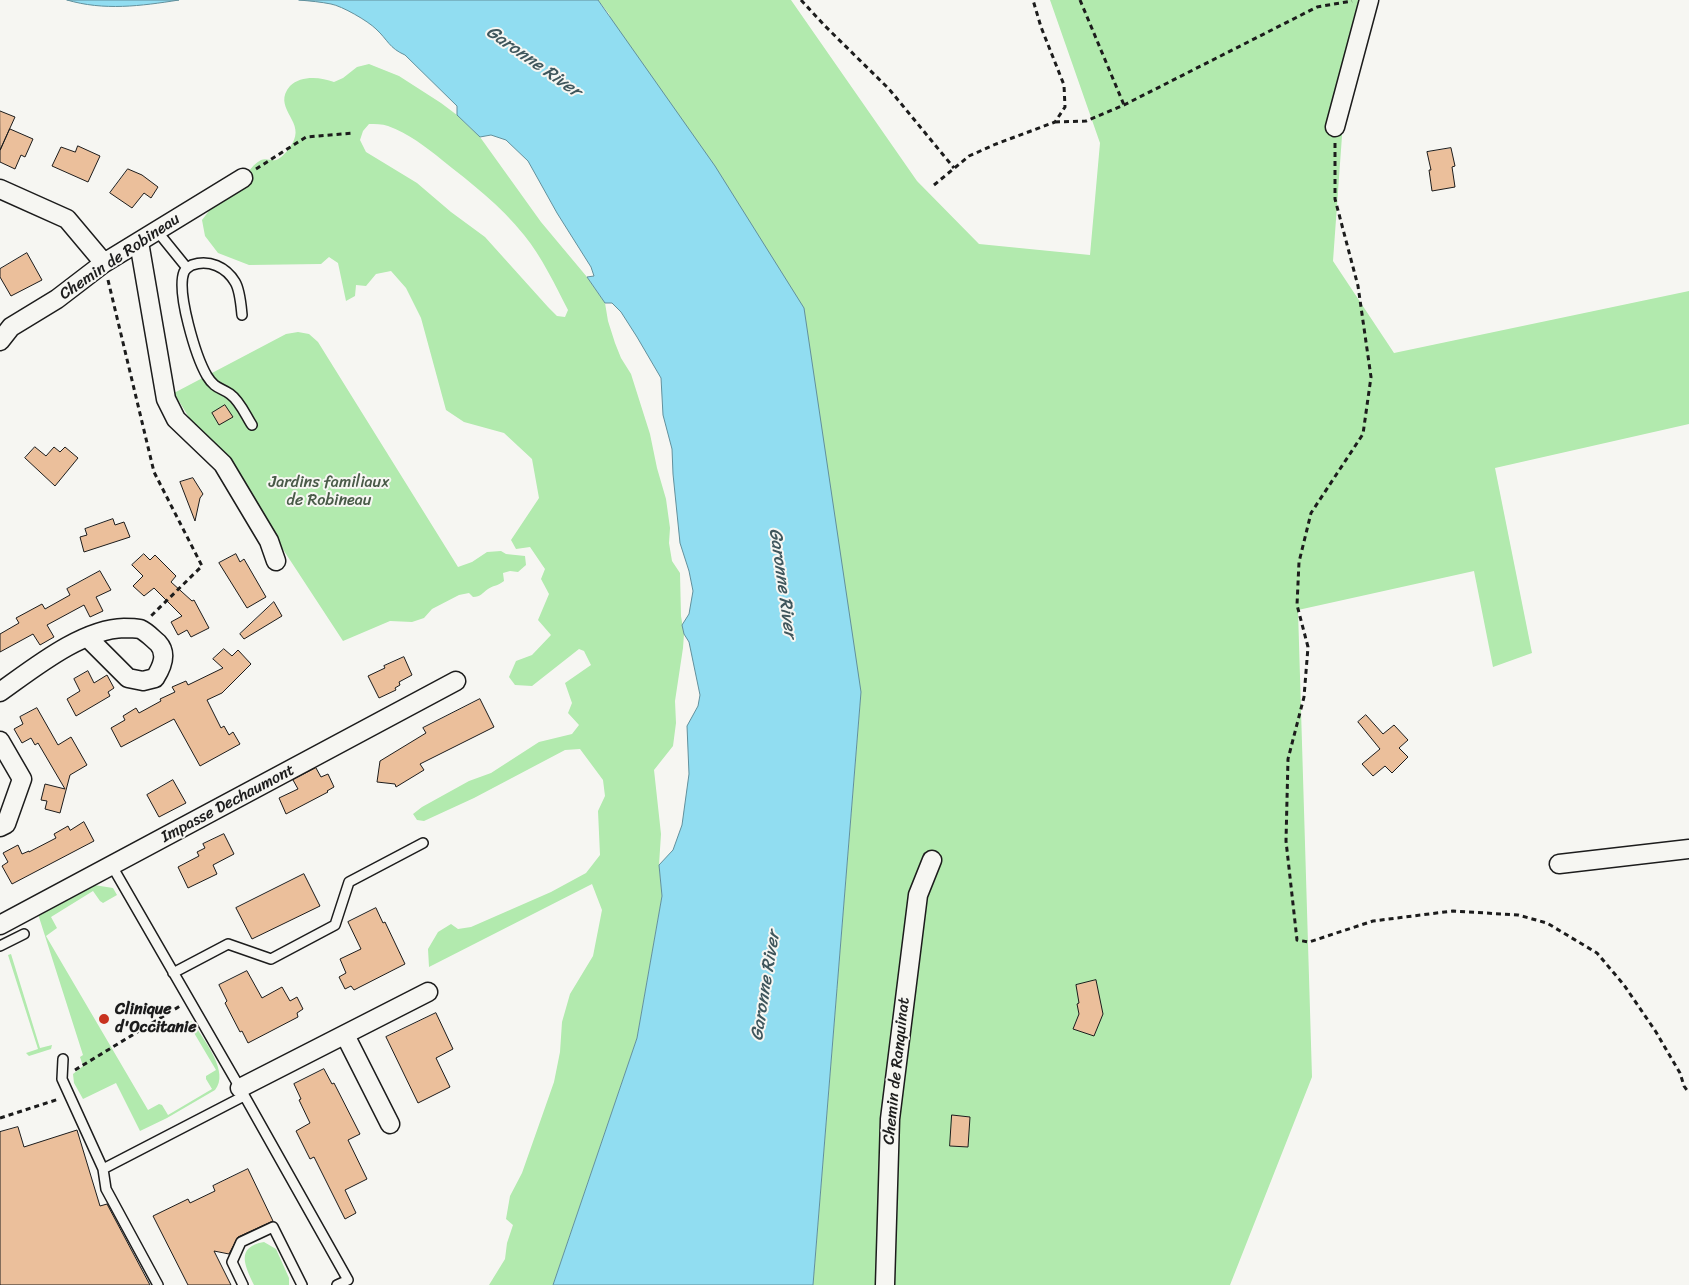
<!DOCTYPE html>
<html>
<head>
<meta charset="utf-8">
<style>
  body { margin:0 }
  canvas { display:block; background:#f6f6f2 }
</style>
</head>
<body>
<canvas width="1689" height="1285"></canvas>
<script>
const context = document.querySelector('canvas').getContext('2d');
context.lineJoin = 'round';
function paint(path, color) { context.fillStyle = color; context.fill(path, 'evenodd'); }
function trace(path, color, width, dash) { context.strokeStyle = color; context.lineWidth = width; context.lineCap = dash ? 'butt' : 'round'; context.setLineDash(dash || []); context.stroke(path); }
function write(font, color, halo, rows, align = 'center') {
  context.font = font + ' Sriracha,sans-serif'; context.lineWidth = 4; context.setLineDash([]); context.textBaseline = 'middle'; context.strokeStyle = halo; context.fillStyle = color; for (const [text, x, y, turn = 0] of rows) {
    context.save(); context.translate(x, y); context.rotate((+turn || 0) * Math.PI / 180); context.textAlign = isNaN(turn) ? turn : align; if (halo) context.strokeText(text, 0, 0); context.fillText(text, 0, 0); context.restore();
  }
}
paint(new Path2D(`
  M 598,0 L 791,0 L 917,181 L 979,244 L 1090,255 L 1100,143 L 1050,0 L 1373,0 L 1343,122 L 1333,261 L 1394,353 L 1689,291 L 1689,424 L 1495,468 L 1532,653 L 1493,667 L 1474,571 L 1298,610 L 1312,1077 L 1230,1285 L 813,1285 L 861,692 L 609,14 Z
  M 369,64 L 399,76 L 441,103 L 457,115 L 480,137 L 541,222 L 587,277 L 605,303 L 608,321 L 615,343 L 621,358 L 631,374 L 650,434 L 657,468 L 666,499 L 670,528 L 669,543 L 672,561 L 680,573 L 681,616 L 684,634 L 683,648 L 675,701 L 676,723 L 673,746 L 654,770 L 661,834 L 659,865 L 662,896 L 637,1038 L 553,1285 L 489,1285 L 505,1259 L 507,1243 L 513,1225 L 506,1219 L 510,1196 L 522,1173 L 554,1082 L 560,1052 L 562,1022 L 570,994 L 593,956 L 602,910 L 592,884 L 429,967 L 428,949 L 438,932 L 451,924 L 458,929 L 471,927 L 551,892 L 586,873 L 600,855 L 598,811 L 605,796 L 603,780 L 580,749 L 565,750 L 474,798 L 424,821 L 417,820 L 413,814 L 422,807 L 469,781 L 491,773 L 539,742 L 572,734 L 579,725 L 568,713 L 572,703 L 565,683 L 591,665 L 584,651 L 579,649 L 532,686 L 515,685 L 509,677 L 516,661 L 532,655 L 551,635 L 538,620 L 549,594 L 541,579 L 545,569 L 530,547 L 516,549 L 511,540 L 539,498 L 532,459 L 504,433 L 464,422 L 446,410 L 421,318 L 406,288 L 391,271 L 376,274 L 366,286 L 356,285 L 355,296 L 346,301 L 338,263 L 329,257 L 321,264 L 249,265 L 218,253 L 205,236 L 202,220 C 207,214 211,207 217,202 C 224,197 232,192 238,185 C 246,177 250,166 261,160 C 266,158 271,161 276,160 C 283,158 292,145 294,140 C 303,120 272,107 290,86 C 301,75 321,77 334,82 L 343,78 L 357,67 ZM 369,124 C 375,124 382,124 388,126 C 408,133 426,147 442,160 C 471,183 501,206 524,235 C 542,257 555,285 568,310 L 565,317 L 557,316 L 548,307 L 485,237 L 451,212 L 417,183 L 366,152 L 360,140 L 363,131 Z
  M 298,332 L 309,334 L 318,342 L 458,567 L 472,562 L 487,552 L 501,551 L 506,554 L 525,556 L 526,565 L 518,572 L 510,571 L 503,573 L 504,581 C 498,586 494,585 488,589 C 482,593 481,597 473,597 L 469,593 L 459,595 L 432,609 L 424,618 L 412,622 L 390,621 L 343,641 L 269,528 L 196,429 L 174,393 L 286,334 Z
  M 94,885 L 113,888 L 117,895 L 103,903 L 100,901 L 93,891 L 51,917 L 57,928 L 46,936 L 148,1110 L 159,1104 L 162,1105 L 168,1115 L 212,1089 L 206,1079 L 206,1076 L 216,1070 L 187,1021 L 191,1021 L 195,1025 C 204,1041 230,1072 215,1090 L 167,1118 L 140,1131 L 116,1083 L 83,1099 L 74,1083 L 73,1074 L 83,1066 L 80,1057 L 83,1055 L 38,914 Z
  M 11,954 L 40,1048 L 52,1045 L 51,1049 L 29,1056 L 26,1053 L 38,1049 L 8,955 Z
  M 264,1242 L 276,1249 L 289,1278 L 289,1285 L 254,1285 C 245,1266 235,1247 264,1242 Z`), '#b2eaae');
const water = new Path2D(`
  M 67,0 L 179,0 C 141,6 104,11 67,0 Z
  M 299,0 L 598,0 L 715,166 L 804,308 L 861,692 L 813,1285 L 553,1285 L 637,1038 L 662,896 L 659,865 L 673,850 L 682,825 L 689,774 L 687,726 L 698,706 L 700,695 L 689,642 L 684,634 L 682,625 L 689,614 L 693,591 L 689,571 L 680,543 L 673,474 L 672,449 L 663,415 L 661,378 L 637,337 L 621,312 L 612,303 L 605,303 L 587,277 L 594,276 L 591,267 L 557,213 L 528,161 L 506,140 L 491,135 L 480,137 L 457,115 L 457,106 L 405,55 C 389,48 388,40 376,29 C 368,21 342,6 331,4 C 321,2 310,1 299,0 Z`);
paint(water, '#91ddf1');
trace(water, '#62909c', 1);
const building = new Path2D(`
  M 0,111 L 15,117 L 0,150 Z
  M 10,129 L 33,139 L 25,157 L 21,155 L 15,169 L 0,162 L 0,151 Z
  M 78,146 L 100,156 L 88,182 L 52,166 L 61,147 L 75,152 Z
  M 1451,148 L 1455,166 L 1452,167 L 1455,187 L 1432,191 L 1429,170 L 1431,170 L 1427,152 Z
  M 128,169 L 142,175 L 158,187 L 151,198 L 144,193 L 132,208 L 110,193 Z
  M 27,253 L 42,280 L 11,296 L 0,277 L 0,269 Z
  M 225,405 L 233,417 L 219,425 L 212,413 Z
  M 35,447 L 46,456 L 54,447 L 60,452 L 65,447 L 78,458 L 55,486 L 25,458 Z
  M 193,478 L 203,494 L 200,498 L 195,521 L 180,482 Z
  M 113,519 L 115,525 L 124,522 L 130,537 L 84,552 L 80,537 L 87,535 L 85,529 Z
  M 144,554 L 150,560 L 155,555 L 176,576 L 171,582 L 192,601 L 194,600 L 209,628 L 191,637 L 187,630 L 178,635 L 171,622 L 182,616 L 154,588 L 144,596 L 133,586 L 143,576 L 132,565 Z
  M 236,554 L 240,562 L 244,559 L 266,597 L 247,608 L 219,563 Z
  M 100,571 L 111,590 L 96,597 L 103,611 L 90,617 L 84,605 L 47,625 L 54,637 L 40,645 L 33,634 L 0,652 L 0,634 L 19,623 L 16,618 L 42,604 L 45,609 L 70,595 L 67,589 Z
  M 274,602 L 282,616 L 244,639 L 240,634 Z
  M 224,649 L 232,656 L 238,650 L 251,664 L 222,693 L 207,700 L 221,728 L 224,726 L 229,735 L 233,732 L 240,744 L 200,766 L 174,719 L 121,747 L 111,728 L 125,720 L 123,716 L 136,708 L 139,713 L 161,701 L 160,699 L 175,692 L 172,687 L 186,681 L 188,685 L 223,668 L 213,659 Z
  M 404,657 L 412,675 L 399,682 L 400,685 L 395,688 L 396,690 L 379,698 L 368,676 L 385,668 L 384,666 Z
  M 88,671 L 94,683 L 107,675 L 114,688 L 108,692 L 110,696 L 76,716 L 67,699 L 80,691 L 74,679 Z
  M 480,699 L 494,727 L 420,764 L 424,770 L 396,787 L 395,784 L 377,782 L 380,761 L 426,733 L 423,728 Z
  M 37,708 L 58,745 L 71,737 L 87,765 L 70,775 L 60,813 L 45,809 L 47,801 L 41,800 L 45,784 L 65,789 L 38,743 L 35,745 L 31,738 L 22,743 L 14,729 L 23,724 L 20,717 Z
  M 1366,715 L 1383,734 L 1394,725 L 1408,740 L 1399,748 L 1408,757 L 1392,773 L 1385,766 L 1373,776 L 1362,764 L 1380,749 L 1358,722 Z
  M 316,768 L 321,777 L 328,774 L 334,787 L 327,791 L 328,792 L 286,814 L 279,798 L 298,789 L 293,780 Z
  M 173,780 L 186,803 L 159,817 L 147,795 Z
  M 84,822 L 94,841 L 12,884 L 2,866 L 8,862 L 3,853 L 18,845 L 22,854 L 29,851 L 29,852 L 56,838 L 54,834 L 68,826 L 70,830 Z
  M 224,834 L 234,854 L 213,865 L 217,874 L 188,888 L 178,867 L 199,856 L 197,852 L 205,848 L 203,844 Z
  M 304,874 L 320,906 L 252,939 L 236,908 Z
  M 376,908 L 383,923 L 385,922 L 405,964 L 354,990 L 351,986 L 345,989 L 339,977 L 346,973 L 340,959 L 361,949 L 348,922 Z
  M 247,971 L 262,998 L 282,987 L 290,1001 L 297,997 L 303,1009 L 297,1013 L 298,1017 L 248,1043 L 242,1031 L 240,1032 L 225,1003 L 227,1001 L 219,985 Z
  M 1096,980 L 1103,1014 L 1094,1036 L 1073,1029 L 1079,1014 L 1077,1004 L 1079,1003 L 1076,985 Z
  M 436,1013 L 453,1049 L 436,1058 L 450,1087 L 418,1103 L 386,1037 Z
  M 324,1069 L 332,1084 L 334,1083 L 360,1134 L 348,1140 L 367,1179 L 345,1190 L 356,1213 L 345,1219 L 314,1157 L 310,1159 L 296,1131 L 310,1123 L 299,1100 L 301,1099 L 294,1084 Z
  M 952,1115 L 970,1117 L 968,1147 L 950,1146 Z
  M 18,1127 L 24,1147 L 77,1130 L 100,1206 L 107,1204 L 150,1285 L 0,1285 L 0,1132 Z
  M 248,1169 L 273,1221 L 238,1237 L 229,1254 L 214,1251 L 231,1285 L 188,1285 L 153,1216 L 188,1199 L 190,1203 L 215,1191 L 213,1186 Z`);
paint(building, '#ebbf9b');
trace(building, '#1c1c1c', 1);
const service = new Path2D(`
  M 157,231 L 187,268
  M 242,315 C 241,305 240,290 235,282 C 226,267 209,259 192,265 C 189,267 186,268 184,272 C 176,292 196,357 207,376 C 215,389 220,387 230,394 C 240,401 246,416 252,425
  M 112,866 L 240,1088 L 348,1280 L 337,1285
  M 0,946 L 24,934
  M 173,973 L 228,944 L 271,959 L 335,925 L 349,882 L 423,843
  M 63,1059 L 62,1079 L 103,1169 L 106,1189 L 158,1285
  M 103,1169 L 244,1096
  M 243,1285 L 232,1262 L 241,1242 L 273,1227 L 302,1285`);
const minor = new Path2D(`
  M 1335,127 L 1369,0
  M 0,189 L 67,219 L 104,263
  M 139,242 L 166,399 L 176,419 L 223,464 L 269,541 L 276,561
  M 0,341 L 11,327 L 57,299 L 104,263 L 243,178
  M 0,692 C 34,668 82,629 124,628 C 129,628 135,628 140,629 C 147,632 152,638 158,643 C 168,654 162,667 155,678 L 143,681 L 128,678 L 87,637
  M 0,741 L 22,779 L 6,824 L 0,827
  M 1559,864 L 1689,849
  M 0,925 L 456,681
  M 345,1035 L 390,1124
  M 240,1088 L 428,992
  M 885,1285 L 890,1119 L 918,895 L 932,860`);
trace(service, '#1c1c1c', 12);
trace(minor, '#1c1c1c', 21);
trace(new Path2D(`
  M 801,0 L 825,26 L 889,89 L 954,168
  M 1080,0 L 1124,105
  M 1055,122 L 1086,121 L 1124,105 L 1317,7 L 1352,1
  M 1335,143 L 1335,199 L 1358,286 L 1371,377 L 1363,434 L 1311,513 L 1299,562 L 1297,605 L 1308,647 L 1304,697 L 1288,759 L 1286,841 L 1297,940 L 1309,942 L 1373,921 L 1453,911 L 1518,915 L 1547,923 L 1597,953 L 1624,985 L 1656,1032 L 1680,1073 L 1684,1086 L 1689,1093
  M 256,169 L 306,137 L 354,133
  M 934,185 L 969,156 L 996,144 L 1055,122 L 1065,107 L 1064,85 L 1041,27 L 1033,0
  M 108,280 L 154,472 L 202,566 L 151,616
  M 75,1070 L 180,1006
  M 0,1118 L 59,1099`), '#1c1c1c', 3, [5, 4]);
trace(service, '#f6f6f2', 9);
trace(minor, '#f6f6f2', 18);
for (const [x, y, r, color] of [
  [104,1019,6,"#c8321e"]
]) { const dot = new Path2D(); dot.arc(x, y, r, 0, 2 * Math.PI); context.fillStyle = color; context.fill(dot); trace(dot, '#f6f6f2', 2); }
write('16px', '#1c1c1c', '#f6f6f2', [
  ["Chemin de Robineau",120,257,-34],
  ["Impasse Dechaumont",228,804,-28],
  ["Chemin de Ranquinat",897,1071,-84]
]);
write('16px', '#495a48', '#f6f6f2', [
  ["Jardins familiaux",329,483],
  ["de Robineau",329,501]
]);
write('bold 16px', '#1c1c1c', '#f6f6f2', [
  ["Clinique",115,1010],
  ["d'Occitanie",115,1028]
], 'left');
write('italic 18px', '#3f565c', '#f6f6f2', [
  ["Garonne River",533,62,35],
  ["Garonne River",782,583,82],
  ["Garonne River",766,986,-81]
]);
</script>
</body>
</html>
